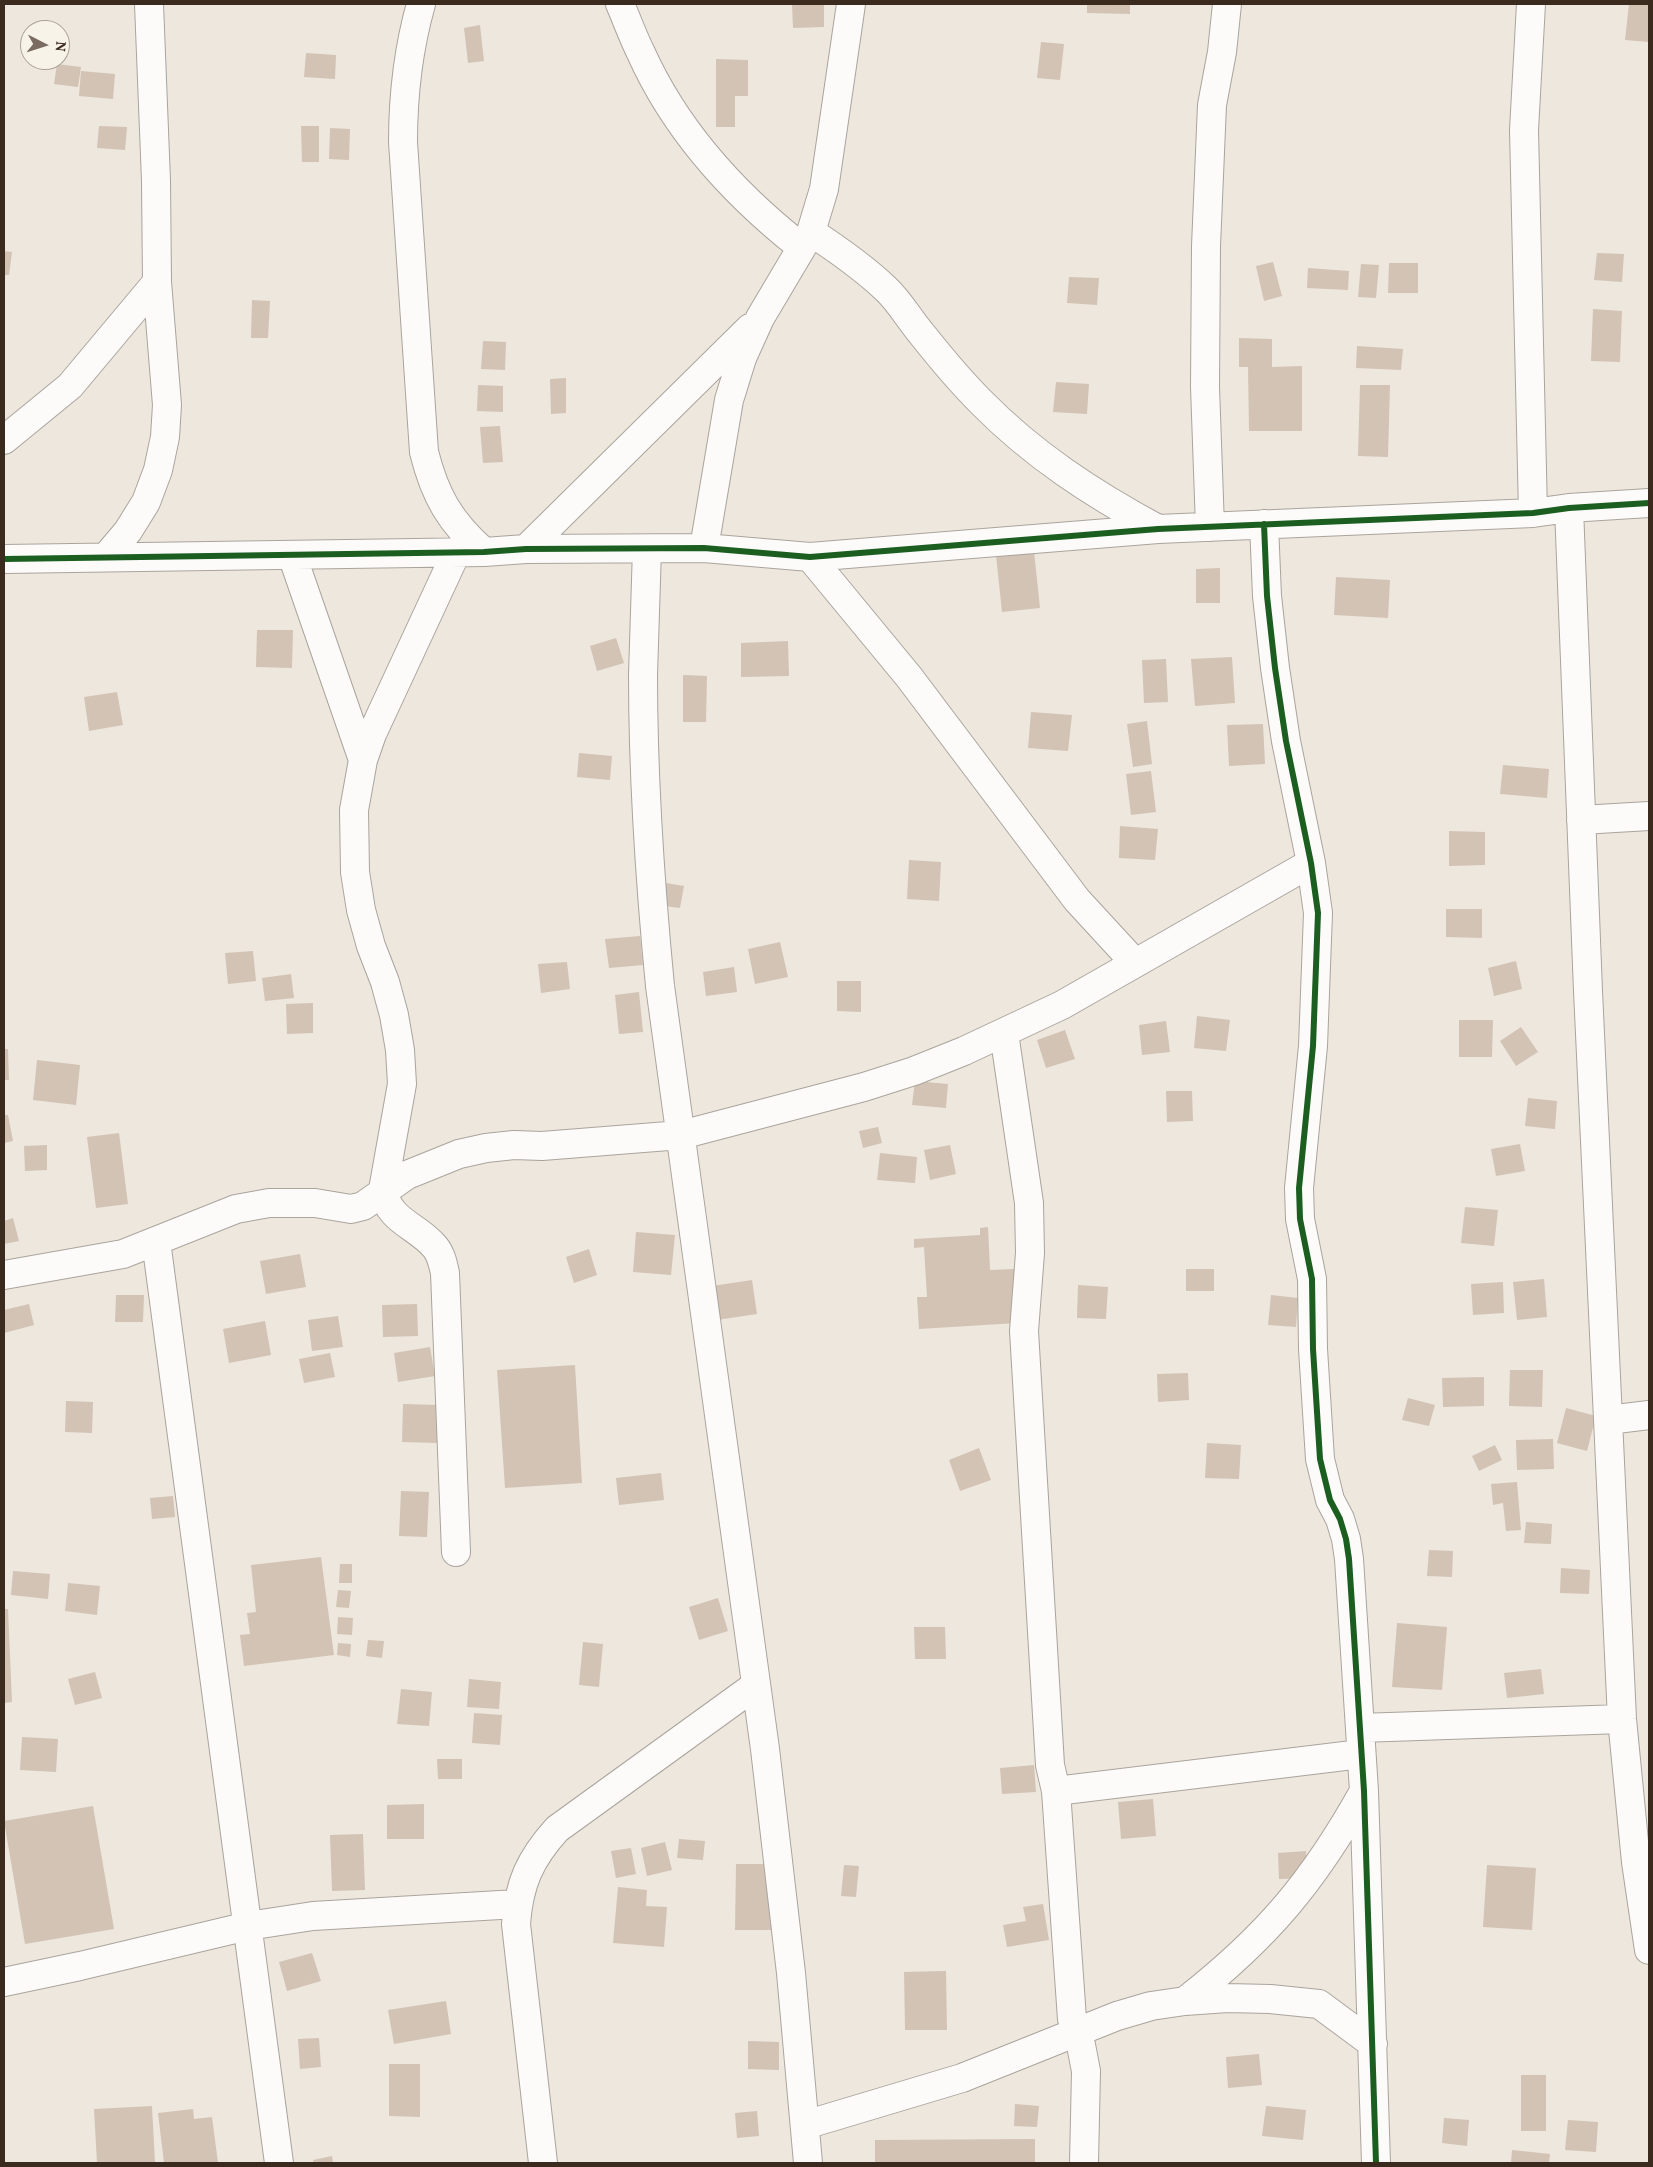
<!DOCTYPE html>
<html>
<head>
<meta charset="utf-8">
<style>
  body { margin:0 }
  #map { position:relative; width:1653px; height:2167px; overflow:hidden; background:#eee7dd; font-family:Vollkorn,serif }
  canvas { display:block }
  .frame { position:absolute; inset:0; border:5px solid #3b2a1e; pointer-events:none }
  .north { position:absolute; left:20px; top:20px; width:50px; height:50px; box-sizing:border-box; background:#f7f3e8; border:1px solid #aca397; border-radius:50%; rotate:95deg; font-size:14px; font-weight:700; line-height:20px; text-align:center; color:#3b2a1e }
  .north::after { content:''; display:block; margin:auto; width:18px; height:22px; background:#7a6c61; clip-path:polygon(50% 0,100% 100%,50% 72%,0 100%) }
</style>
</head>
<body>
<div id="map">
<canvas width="1653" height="2167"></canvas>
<div class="frame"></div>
<div class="north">N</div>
</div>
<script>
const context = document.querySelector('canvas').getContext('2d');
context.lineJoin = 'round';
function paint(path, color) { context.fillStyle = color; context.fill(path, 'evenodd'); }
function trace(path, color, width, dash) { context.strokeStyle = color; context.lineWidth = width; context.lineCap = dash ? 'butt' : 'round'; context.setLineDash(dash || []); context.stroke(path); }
paint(new Path2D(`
  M 792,4 L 824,4 L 824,27 L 793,28 Z
  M 1087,4 L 1130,4 L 1130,14 L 1087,13 Z
  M 1629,4 L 1649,4 L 1649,42 L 1625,40 Z
  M 480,25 L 484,61 L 468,63 L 464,28 Z
  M 1041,42 L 1064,44 L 1060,80 L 1037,78 Z
  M 306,53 L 336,55 L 335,79 L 304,77 Z
  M 716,59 L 748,60 L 748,96 L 735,96 L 735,127 L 716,127 Z
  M 57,64 L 81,67 L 78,87 L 54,84 Z
  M 81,71 L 115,74 L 113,99 L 79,96 Z
  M 99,126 L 127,127 L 125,150 L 97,148 Z
  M 301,126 L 319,126 L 319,162 L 302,162 Z
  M 330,128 L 350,129 L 349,160 L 329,159 Z
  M 4,251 L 12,252 L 9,275 L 4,275 Z
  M 1597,253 L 1624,254 L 1622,282 L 1594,280 Z
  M 1273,262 L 1282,296 L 1264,301 L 1256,266 Z
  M 1389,263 L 1418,263 L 1418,293 L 1388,293 Z
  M 1361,264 L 1379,265 L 1376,298 L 1358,297 Z
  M 1308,268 L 1349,271 L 1348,290 L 1307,288 Z
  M 1069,277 L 1099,278 L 1097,305 L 1067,303 Z
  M 252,300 L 270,301 L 268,338 L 251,338 Z
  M 1593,309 L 1622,311 L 1620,362 L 1591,361 Z
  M 1239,338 L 1272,339 L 1272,367 L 1302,366 L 1302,431 L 1249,431 L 1248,367 L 1239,367 Z
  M 483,341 L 506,342 L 505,370 L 481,369 Z
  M 1357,346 L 1403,349 L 1401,370 L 1356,368 Z
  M 566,378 L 566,413 L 551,414 L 550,379 Z
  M 1056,382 L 1089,384 L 1087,414 L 1053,412 Z
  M 478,385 L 503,386 L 503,412 L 477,411 Z
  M 1360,385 L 1390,385 L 1388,457 L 1358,456 Z
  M 500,426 L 503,462 L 483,463 L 480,427 Z
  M 1034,551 L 1040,608 L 1002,612 L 996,555 Z
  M 1220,568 L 1220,603 L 1196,603 L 1196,569 Z
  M 1336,577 L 1390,580 L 1388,618 L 1334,615 Z
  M 257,630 L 293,630 L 292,668 L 256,667 Z
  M 616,638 L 624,663 L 597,671 L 590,646 Z
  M 788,641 L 789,676 L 741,677 L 741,643 Z
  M 1232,657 L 1235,703 L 1195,706 L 1191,659 Z
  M 1166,659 L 1168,702 L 1144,703 L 1142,660 Z
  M 683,675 L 707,676 L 706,722 L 683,722 Z
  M 117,692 L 123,725 L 89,731 L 84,697 Z
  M 1031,712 L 1072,715 L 1068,751 L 1028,748 Z
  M 1147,721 L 1152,764 L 1133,767 L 1127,724 Z
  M 1263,724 L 1265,764 L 1229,766 L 1227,725 Z
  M 579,753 L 612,756 L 610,780 L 577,777 Z
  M 1503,765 L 1549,769 L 1547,798 L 1500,794 Z
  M 1151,771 L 1156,812 L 1131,815 L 1126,774 Z
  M 1120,826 L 1158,829 L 1155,860 L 1119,858 Z
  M 1449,831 L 1485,832 L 1485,865 L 1449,866 Z
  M 909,860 L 941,862 L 939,901 L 907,899 Z
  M 660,882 L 684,886 L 680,908 L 656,905 Z
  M 1446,909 L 1482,909 L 1482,938 L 1446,937 Z
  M 640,936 L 643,965 L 609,968 L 605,939 Z
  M 780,942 L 788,977 L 755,984 L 748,949 Z
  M 253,951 L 256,981 L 228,984 L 225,953 Z
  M 1516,961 L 1522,989 L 1494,996 L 1488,968 Z
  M 567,962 L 570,989 L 541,993 L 538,964 Z
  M 734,967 L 737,992 L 706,996 L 703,972 Z
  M 291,974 L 294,998 L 265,1001 L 262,978 Z
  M 837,981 L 861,981 L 861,1012 L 837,1011 Z
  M 639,992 L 643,1032 L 619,1034 L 615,995 Z
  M 313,1003 L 313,1033 L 287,1034 L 286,1004 Z
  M 1197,1016 L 1230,1020 L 1226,1051 L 1194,1048 Z
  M 1459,1020 L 1493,1020 L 1492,1057 L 1459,1057 Z
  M 1166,1021 L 1170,1052 L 1142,1055 L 1139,1025 Z
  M 1521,1027 L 1538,1052 L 1516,1066 L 1500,1041 Z
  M 1065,1030 L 1075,1059 L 1046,1068 L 1037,1040 Z
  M 4,1049 L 8,1049 L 9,1080 L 4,1080 Z
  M 37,1060 L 80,1065 L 76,1105 L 33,1100 Z
  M 915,1081 L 948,1084 L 946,1108 L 912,1105 Z
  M 1166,1091 L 1192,1091 L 1193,1121 L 1167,1122 Z
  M 1528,1098 L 1557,1101 L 1555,1129 L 1525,1126 Z
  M 4,1115 L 8,1115 L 13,1141 L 4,1143 Z
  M 878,1127 L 882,1143 L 863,1148 L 859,1131 Z
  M 119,1133 L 128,1204 L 96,1208 L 87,1137 Z
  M 1520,1144 L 1525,1171 L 1496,1176 L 1491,1149 Z
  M 47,1145 L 47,1170 L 25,1171 L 24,1146 Z
  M 950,1145 L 956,1174 L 930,1180 L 924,1150 Z
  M 880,1153 L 917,1157 L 915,1183 L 877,1180 Z
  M 1465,1207 L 1498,1210 L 1494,1246 L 1461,1243 Z
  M 13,1218 L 19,1241 L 4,1244 L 4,1221 Z
  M 988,1227 L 990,1270 L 1014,1269 L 1017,1323 L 919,1329 L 917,1297 L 927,1297 L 924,1247 L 914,1248 L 914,1239 L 980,1235 L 980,1228 Z
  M 636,1232 L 675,1235 L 671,1275 L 633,1272 Z
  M 589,1249 L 597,1275 L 574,1283 L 566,1257 Z
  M 300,1254 L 306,1287 L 266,1294 L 260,1261 Z
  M 1186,1269 L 1214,1269 L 1214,1291 L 1186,1291 Z
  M 1544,1279 L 1547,1317 L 1517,1320 L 1513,1282 Z
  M 752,1280 L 757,1314 L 717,1320 L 712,1286 Z
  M 1503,1282 L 1504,1313 L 1473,1315 L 1471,1284 Z
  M 1078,1285 L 1108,1287 L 1106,1319 L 1077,1318 Z
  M 116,1295 L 144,1295 L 143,1322 L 115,1322 Z
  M 1271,1295 L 1298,1298 L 1296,1327 L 1268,1325 Z
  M 29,1304 L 34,1325 L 4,1333 L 4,1310 Z
  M 417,1304 L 418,1336 L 383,1337 L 382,1305 Z
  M 338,1316 L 343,1347 L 312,1351 L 308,1320 Z
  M 265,1321 L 271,1355 L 229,1363 L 223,1329 Z
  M 430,1347 L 435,1376 L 398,1382 L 394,1353 Z
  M 330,1353 L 335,1377 L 304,1383 L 299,1359 Z
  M 575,1365 L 582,1483 L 505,1488 L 497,1370 Z
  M 1510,1370 L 1543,1370 L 1542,1407 L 1509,1406 Z
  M 1188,1373 L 1189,1400 L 1158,1402 L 1157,1374 Z
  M 1484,1377 L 1484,1406 L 1443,1407 L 1442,1378 Z
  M 1408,1398 L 1435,1405 L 1429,1426 L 1402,1420 Z
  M 66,1401 L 93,1402 L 92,1433 L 65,1432 Z
  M 403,1404 L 438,1405 L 437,1443 L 402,1442 Z
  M 1566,1408 L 1596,1416 L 1587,1451 L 1557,1443 Z
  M 1553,1439 L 1554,1469 L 1517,1470 L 1516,1440 Z
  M 1207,1443 L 1241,1445 L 1239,1479 L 1205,1478 Z
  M 1495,1445 L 1502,1460 L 1479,1471 L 1472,1456 Z
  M 979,1448 L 991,1480 L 960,1491 L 949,1460 Z
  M 661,1473 L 664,1500 L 619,1505 L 616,1478 Z
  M 1517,1482 L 1521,1530 L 1506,1531 L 1503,1503 L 1493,1505 L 1491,1484 Z
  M 401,1491 L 429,1492 L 427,1537 L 399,1536 Z
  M 173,1496 L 175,1517 L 152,1519 L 150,1498 Z
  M 1526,1522 L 1552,1524 L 1551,1544 L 1524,1543 Z
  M 1429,1550 L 1453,1551 L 1452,1577 L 1427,1576 Z
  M 321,1557 L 334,1655 L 244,1666 L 240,1635 L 250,1634 L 247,1613 L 256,1612 L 251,1565 Z
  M 340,1564 L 352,1564 L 352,1583 L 339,1583 Z
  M 1561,1568 L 1590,1570 L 1589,1594 L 1560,1593 Z
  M 13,1571 L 50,1574 L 48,1599 L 11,1595 Z
  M 68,1583 L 100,1586 L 97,1615 L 65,1611 Z
  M 338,1590 L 351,1591 L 349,1608 L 336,1607 Z
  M 718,1598 L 728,1631 L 699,1640 L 689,1607 Z
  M 4,1609 L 8,1609 L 12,1702 L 4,1703 Z
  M 338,1617 L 353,1618 L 352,1635 L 337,1634 Z
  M 1397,1623 L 1447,1627 L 1442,1690 L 1392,1687 Z
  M 914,1627 L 945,1627 L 946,1659 L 915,1659 Z
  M 368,1640 L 384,1641 L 382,1658 L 366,1656 Z
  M 583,1642 L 603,1644 L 599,1687 L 579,1685 Z
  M 338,1643 L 351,1644 L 350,1657 L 337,1655 Z
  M 1541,1669 L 1544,1694 L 1507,1698 L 1504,1673 Z
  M 95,1672 L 102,1698 L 75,1705 L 68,1679 Z
  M 469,1679 L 501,1682 L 499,1709 L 467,1707 Z
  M 401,1689 L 432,1692 L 429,1726 L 397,1724 Z
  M 474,1713 L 502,1715 L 500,1745 L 472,1743 Z
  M 22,1737 L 58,1739 L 56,1772 L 20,1770 Z
  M 437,1759 L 462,1759 L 462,1779 L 438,1779 Z
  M 1034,1765 L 1036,1792 L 1002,1794 L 1000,1768 Z
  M 1153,1799 L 1156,1836 L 1121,1839 L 1118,1802 Z
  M 424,1804 L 424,1839 L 387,1839 L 387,1805 Z
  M 93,1806 L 114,1929 L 25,1944 L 4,1821 Z
  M 363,1834 L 365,1890 L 332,1891 L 330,1835 Z
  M 679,1839 L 705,1841 L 703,1860 L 677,1858 Z
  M 665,1842 L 672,1870 L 647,1876 L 641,1848 Z
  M 631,1848 L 636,1874 L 616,1878 L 611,1851 Z
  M 1306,1851 L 1308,1878 L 1279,1879 L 1278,1853 Z
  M 736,1864 L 776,1864 L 775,1930 L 735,1930 Z
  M 844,1865 L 859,1866 L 856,1897 L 841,1896 Z
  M 1487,1865 L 1536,1868 L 1532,1930 L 1483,1927 Z
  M 618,1887 L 647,1890 L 646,1906 L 667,1907 L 664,1947 L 613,1943 Z
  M 1043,1904 L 1049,1940 L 1007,1947 L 1003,1925 L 1026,1921 L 1023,1907 Z
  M 312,1953 L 321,1981 L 287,1991 L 279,1962 Z
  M 946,1971 L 947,2030 L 905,2030 L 904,1972 Z
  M 446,2001 L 451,2034 L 394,2044 L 388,2010 Z
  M 319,2038 L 321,2067 L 300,2069 L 298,2039 Z
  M 748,2041 L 779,2042 L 779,2070 L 748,2069 Z
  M 1259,2054 L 1262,2085 L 1228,2088 L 1226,2057 Z
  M 389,2064 L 420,2064 L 420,2117 L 389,2116 Z
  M 1521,2075 L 1546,2075 L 1546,2131 L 1521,2131 Z
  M 1015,2104 L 1039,2106 L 1037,2127 L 1014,2126 Z
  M 152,2106 L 155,2163 L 97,2163 L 94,2109 Z
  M 1266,2106 L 1306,2110 L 1303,2140 L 1262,2136 Z
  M 193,2109 L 194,2119 L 212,2117 L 218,2163 L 164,2163 L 158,2113 Z
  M 757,2111 L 759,2136 L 737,2138 L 735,2113 Z
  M 1444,2118 L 1469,2120 L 1467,2146 L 1442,2143 Z
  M 1568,2120 L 1598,2122 L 1596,2152 L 1565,2150 Z
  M 1035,2139 L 1035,2163 L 875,2163 L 875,2140 Z
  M 1512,2150 L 1550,2154 L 1549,2163 L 1511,2163 Z
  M 332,2156 L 333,2163 L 314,2163 L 313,2160 Z`), '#d2c3b5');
const street = new Path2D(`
  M 421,4 C 408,50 403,95 403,142 L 424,452 C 435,496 450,522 484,552
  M 620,4 C 627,20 633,37 641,53 C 676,131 735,195 801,247
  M 1531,4 L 1524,130 L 1533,513
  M 811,232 C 837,249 863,267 886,289 C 900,302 909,319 921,333 C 940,357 960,381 981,402 C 1033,455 1093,494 1158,529
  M 4,440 L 70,386 L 157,282
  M 1569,508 L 1588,991 L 1622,1719 L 1636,1862 L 1649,1950
  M 1264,524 L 1267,596 L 1275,668 L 1286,741 L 1311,863 L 1318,913 L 1313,1046 L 1299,1188 L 1300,1219 L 1312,1279 L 1313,1349 L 1320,1459 L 1330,1500 L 1340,1519 L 1346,1539 L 1349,1559 L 1364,1791 L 1376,2163
  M 1210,527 L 1205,387 L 1206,246 L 1212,105 L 1222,52 L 1227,4
  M 704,548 L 729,400 L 742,358 L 760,318 L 811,232 L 824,189 L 851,4
  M 526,549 L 750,328
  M 647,549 C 646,591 644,633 643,675 C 643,779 650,883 660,986 L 765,1749 L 791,1973 L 808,2163
  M 456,553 L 372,734 L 363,760 L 354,810 L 355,872 L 361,910 L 371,946 L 385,982 L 394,1015 L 400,1050 L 402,1084 L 383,1190 C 388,1221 418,1226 435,1247 C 441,1254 443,1264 445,1273 L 456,1552
  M 292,555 L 363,760
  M 106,557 L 128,531 L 146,502 L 158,470 L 165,437 L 167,405 L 157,282 L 156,181 L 149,4
  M 810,557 L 909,677 L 1077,900 L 1135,963
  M 4,559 L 484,552 L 526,549 L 704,548 L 810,557 L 1158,529 L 1533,513 L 1569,508 L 1649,503
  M 1581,820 L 1649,816
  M 1004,1033 L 1029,1203 L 1030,1253 L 1024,1331 L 1050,1765 L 1056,1791 L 1072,2019 L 1081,2045 L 1086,2071 L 1084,2163
  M 156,1241 L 279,2163
  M 4,1275 L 123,1254 L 236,1209 L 269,1203 L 315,1203 L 351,1209 L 363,1206 L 407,1175 L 459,1154 L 486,1148 L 514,1145 L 542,1146 L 681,1135 L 864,1087 L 914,1071 L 964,1051 L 1062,1005 L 1311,863
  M 1608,1420 L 1649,1415
  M 1360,1728 L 1622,1719
  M 1056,1791 L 1361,1754
  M 4,1982 L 80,1966 L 248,1926 L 313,1916 L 517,1904
  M 1185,2001 C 1267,1937 1314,1881 1364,1791
  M 805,2125 L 962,2078 L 1117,2016 L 1151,2006 L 1185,2001 L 1227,1998 L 1270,1999 L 1319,2004 L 1373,2044
  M 543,2163 L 516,1924 C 519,1883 530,1859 557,1829 L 756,1685`);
trace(street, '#aaa49d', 30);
trace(street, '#fcfbfa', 28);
trace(new Path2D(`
  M 1264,524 L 1267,596 L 1275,668 L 1286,741 L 1311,863 L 1318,913 L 1313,1046 L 1299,1188 L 1300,1219 L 1312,1279 L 1313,1349 L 1320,1459 L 1330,1500 L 1340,1519 L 1346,1539 L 1349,1559 L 1364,1791 L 1376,2163
  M 4,559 L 484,552 L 526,549 L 704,548 L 810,557 L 1158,529 L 1533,513 L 1569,508 L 1649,503`), '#1b5e20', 6);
</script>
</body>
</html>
